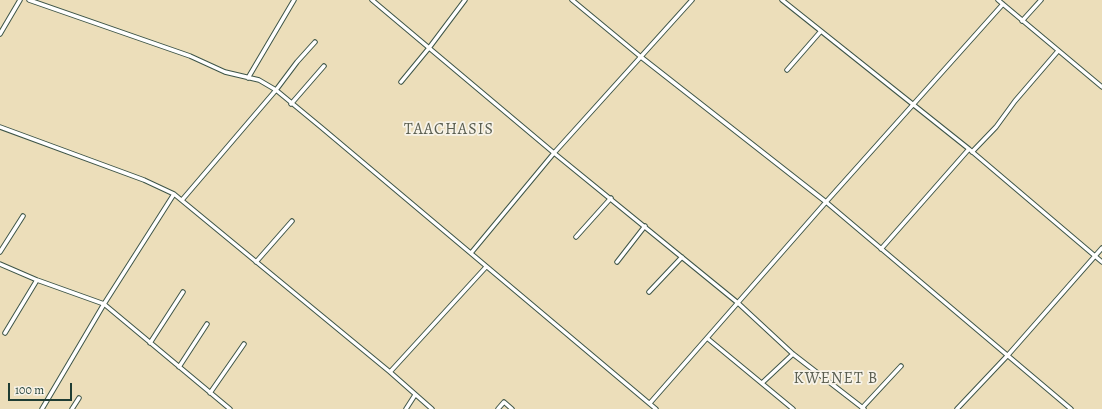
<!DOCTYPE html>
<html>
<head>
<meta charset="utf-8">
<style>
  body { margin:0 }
  #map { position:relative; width:1102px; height:409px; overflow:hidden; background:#ecdeba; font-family:Alegreya,serif }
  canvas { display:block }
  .scale { position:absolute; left:8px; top:383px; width:64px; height:18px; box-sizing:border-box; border:2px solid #1f3d34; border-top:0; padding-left:5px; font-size:12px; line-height:14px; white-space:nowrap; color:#1f3d34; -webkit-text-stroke:3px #f7f3e8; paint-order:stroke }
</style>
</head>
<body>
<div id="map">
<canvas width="1102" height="409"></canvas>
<div class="scale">100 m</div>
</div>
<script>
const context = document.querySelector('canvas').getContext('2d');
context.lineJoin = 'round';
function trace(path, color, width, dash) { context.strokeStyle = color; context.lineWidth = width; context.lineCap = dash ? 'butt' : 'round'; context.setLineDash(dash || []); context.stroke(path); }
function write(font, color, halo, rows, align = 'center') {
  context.font = font + ' Alegreya,serif'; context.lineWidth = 3.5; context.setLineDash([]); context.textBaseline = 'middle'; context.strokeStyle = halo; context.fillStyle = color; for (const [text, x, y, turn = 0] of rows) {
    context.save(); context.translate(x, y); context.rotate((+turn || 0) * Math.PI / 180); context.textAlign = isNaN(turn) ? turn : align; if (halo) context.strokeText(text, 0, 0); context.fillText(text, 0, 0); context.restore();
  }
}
const street = new Path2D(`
  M 29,0 L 190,56 L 225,72 L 259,80 L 276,90 L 322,128 L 656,409
  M 372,0 L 554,153 L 738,303 L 793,354 L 864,409
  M 572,0 L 641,57 L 826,202 L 1071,409
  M 782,0 L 969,149 L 1102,262
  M 998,0 L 1102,87
  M 1022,21 L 1041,0
  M 0,34 L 20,0
  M 787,70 L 821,31
  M 248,78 L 294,0
  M 401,82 L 429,48 L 465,0
  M 291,104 L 324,66
  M 0,127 L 144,180 L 174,194 L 390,372 L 432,409
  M 972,152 L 996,127 L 1015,101 L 1058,51
  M 182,200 L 276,90 L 297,62 L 315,42
  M 576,237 L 611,198
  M 881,249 L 969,149
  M 0,252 L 23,216
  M 471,253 L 554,153 L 692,0
  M 256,262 L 292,221
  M 617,262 L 645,226
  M 0,264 L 37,280 L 104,304 L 230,409
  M 649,292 L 682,257
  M 5,333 L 37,280
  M 707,338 L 793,409
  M 150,343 L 183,292
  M 179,367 L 207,324
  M 390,372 L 486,267
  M 762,383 L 793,354
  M 210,393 L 244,344
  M 650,403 L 826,202 L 1003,4
  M 862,408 L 901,366
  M 42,409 L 104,304 L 174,194
  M 72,409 L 79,398
  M 406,409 L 415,395
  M 498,409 L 504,402 L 512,409
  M 957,409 L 1008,355 L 1102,248`);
trace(street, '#3e5548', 5.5);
trace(street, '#fff', 3.5);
context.letterSpacing = '1px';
write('16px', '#5a5e50', '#f7f3e8', [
  ["TAACHASIS",449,130],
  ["KWENET B",836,379]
]);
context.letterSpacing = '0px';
</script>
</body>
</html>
